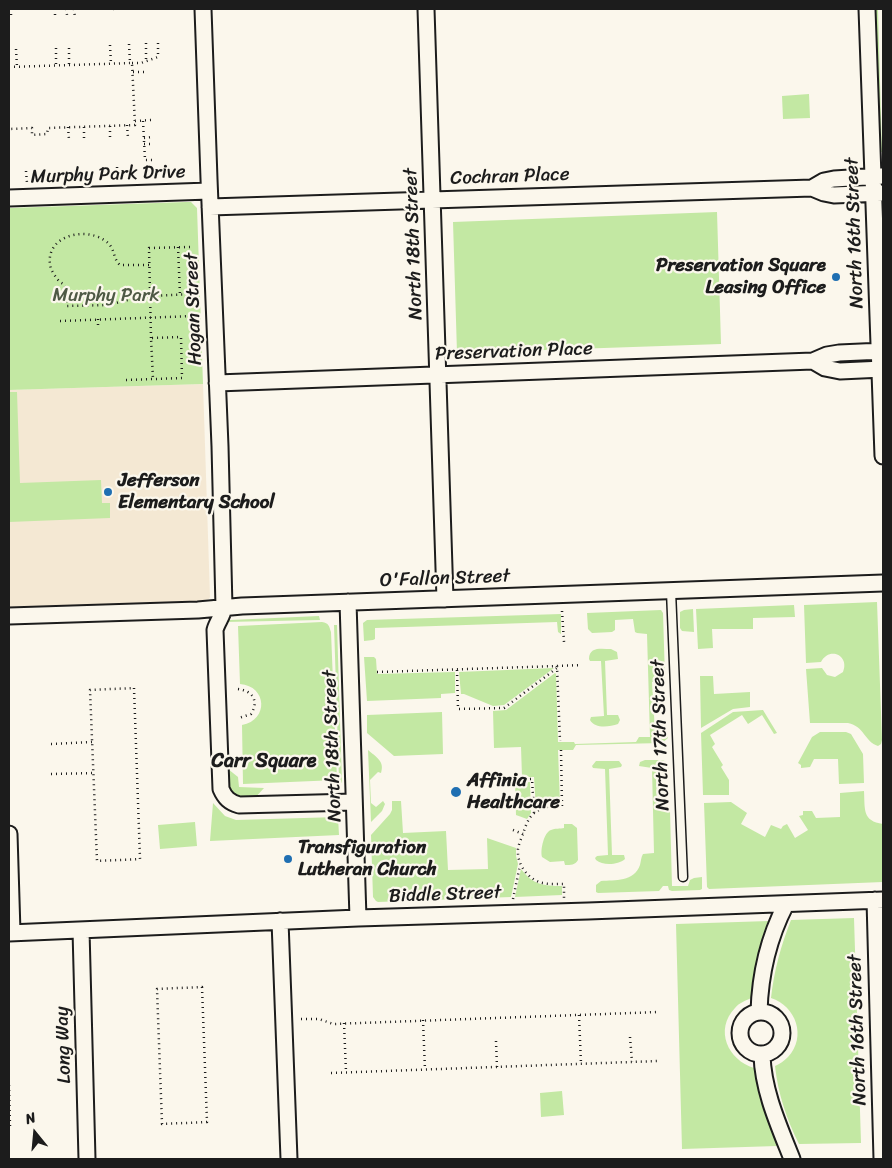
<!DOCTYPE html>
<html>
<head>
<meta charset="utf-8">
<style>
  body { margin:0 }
  #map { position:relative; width:892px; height:1168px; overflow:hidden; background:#fbf7ec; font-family:Sriracha,sans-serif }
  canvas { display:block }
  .frame { position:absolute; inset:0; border:10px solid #1c1c1c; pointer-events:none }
  .north { position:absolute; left:10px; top:1108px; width:50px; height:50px; -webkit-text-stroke:4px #fbf7ec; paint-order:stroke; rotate:343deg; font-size:14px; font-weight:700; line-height:20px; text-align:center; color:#1c1c1c }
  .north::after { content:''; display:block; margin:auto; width:18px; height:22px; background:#1c1c1c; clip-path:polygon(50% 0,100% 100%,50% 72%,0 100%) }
</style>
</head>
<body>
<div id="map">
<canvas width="892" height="1168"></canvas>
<div class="frame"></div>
<div class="north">N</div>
</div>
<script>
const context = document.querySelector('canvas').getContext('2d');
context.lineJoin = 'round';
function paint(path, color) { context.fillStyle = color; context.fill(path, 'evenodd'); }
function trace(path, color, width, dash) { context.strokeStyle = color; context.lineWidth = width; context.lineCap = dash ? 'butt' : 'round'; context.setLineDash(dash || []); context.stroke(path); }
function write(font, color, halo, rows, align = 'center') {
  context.font = font + ' Sriracha,sans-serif'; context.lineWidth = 4.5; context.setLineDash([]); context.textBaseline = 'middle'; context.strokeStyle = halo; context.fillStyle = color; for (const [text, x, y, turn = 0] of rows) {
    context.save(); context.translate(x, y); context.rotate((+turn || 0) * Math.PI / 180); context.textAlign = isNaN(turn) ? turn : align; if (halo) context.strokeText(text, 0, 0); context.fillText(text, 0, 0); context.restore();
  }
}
paint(new Path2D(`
  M 203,384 L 210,597 L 209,599 L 201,601 L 9,607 L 9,390 Z`), '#f4e8d3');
paint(new Path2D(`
  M 873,9 L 878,9 L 882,152 L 878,152 Z
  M 809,94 L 810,118 L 783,119 L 782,96 Z
  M 186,202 L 191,202 L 197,208 L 203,384 L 9,390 L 9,208 Z
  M 717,212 L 721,344 L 457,353 L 453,222 Z
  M 9,392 L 17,392 L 20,483 L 101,480 L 102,503 L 110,503 L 110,518 L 9,522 Z
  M 877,602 L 882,740 L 881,744 L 878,746 C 865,742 864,726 848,723 L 810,723 L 806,669 L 822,668 L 827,675 L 835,677 L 843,672 C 850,655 829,646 821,662 L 806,663 L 804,605 Z
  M 794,605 L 795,617 L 753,618 L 753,629 L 712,629 L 713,648 L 698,649 L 696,609 Z
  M 693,609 L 694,632 L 682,631 L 680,628 L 680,612 L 684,610 Z
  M 661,610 L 663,613 L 665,678 L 665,681 L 663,682 L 652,682 L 655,731 L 666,732 L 668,738 L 662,743 L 576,745 L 573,750 L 558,750 L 560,804 L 547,805 L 536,809 L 534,777 L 522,777 L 521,747 L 494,748 L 493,711 L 506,710 L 555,673 L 556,674 L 558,742 L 574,742 L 575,744 L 636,742 L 639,737 L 650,737 L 647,634 L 637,633 L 635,632 L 633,619 L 615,620 L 615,630 L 612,632 L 592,633 L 588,629 L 587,613 Z
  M 561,614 L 561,634 L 558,632 L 557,622 L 375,628 L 375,639 L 373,640 L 364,641 L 363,623 L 367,620 Z
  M 319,616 L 320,620 L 225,622 L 230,620 Z
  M 322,622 C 329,623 329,626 331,632 L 337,780 L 243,784 L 242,725 C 269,720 267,686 240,684 L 238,626 Z
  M 334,625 L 337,625 L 342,783 L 339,780 Z
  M 611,649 L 617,652 L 618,659 L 605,661 L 607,715 L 618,715 L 620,720 L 618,724 C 609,727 595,729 590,720 L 591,717 L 604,716 L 601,661 L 590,661 L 589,659 C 589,646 602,649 611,649 Z
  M 364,657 L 374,657 L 376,659 L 377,674 L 455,672 L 455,693 L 441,694 L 441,698 L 367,701 Z
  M 554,668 L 504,705 L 493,706 L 464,694 L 461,694 L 459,672 Z
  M 700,676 L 713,676 L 714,694 L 750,692 L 750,707 L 733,709 L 701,728 Z
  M 763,710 L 777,733 L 774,734 L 762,715 L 748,724 L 742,715 L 710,735 L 715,744 L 712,747 L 723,765 L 721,767 L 729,780 L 729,795 L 703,795 L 701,733 L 733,712 Z
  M 442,712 L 443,754 L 394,756 L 367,733 L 367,715 Z
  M 820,732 L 846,732 L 851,734 L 863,754 L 864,783 L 839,784 L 838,759 L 814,759 L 810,767 L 801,768 L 801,765 L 798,763 L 812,737 Z
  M 368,750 C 376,757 385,761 381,773 L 378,772 L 370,780 L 371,803 L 376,807 L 383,801 L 385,804 L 382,811 L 371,822 Z
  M 645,760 L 662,760 C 667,761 668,765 669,770 L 656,772 L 657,808 L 668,808 L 670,811 L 672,886 L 688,886 L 690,880 L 694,878 L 702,877 L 702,889 L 700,890 L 672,891 L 669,890 L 668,886 L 663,886 L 659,891 L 598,893 L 596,892 L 596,885 L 601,881 C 615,880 634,882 640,865 C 641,861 641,857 643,854 L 654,853 L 652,768 L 639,766 L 640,762 Z
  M 596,761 L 619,761 L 622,765 L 621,767 L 609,769 L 612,855 L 624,855 L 625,859 C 618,865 603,866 596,860 L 595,858 L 597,856 L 608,855 L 605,769 L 593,768 L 592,766 Z
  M 228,769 L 238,777 L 239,787 L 264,788 L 254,799 C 249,799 242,800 237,798 C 226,794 228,778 228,769 Z
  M 530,782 L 531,813 L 527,819 L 516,815 L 515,783 Z
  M 864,791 C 865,809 862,821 883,824 L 883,882 L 709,889 L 707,887 L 704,803 L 731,802 L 747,813 L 741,824 L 765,837 L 771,825 L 781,829 L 783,826 L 787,824 L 795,838 L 808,830 L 799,816 L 803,815 L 803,811 L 812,811 L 816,818 L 840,817 L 840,793 Z
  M 392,801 L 401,801 L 403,833 L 446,831 L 448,870 L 488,869 L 487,838 L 516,848 L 516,856 L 518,864 L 511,897 L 378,902 L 376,901 L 373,897 L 371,835 L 390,814 L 392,810 Z
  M 213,803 L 225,816 L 236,820 L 338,817 L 339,835 L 210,841 Z
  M 195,822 L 197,846 L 160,849 L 158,825 Z
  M 564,824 L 572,824 L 577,828 L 578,860 C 575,865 571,865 565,865 L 564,861 L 550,862 L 542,857 C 540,850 544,832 551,830 C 555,828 560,829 564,828 Z
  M 521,869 C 533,885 544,886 562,886 L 562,895 L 515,897 Z
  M 854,918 L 861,1143 L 799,1144 C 787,1120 778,1094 775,1066 C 780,1064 784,1061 788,1057 C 807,1037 796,1006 771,998 C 774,971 781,945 791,920 Z
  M 769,921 L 756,966 L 752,998 C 746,1000 739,1003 735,1008 C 714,1030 728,1060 754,1068 L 762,1103 L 777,1146 L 682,1149 L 676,924 Z
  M 562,1091 L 564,1115 L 541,1117 L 540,1093 Z`), '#c3e8a3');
const service = new Path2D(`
  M 671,591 L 683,877`);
const minor = new Path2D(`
  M 203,9 L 209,179 L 220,446 L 224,607 C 223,616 217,622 215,630 L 221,789 C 225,798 229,802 239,805 L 354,802
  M 426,9 L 445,599
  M 867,9 L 883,456
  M 812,188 L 824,181 L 834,179 L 882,176
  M 9,198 L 209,191
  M 210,207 L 812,188 L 824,193 L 834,195 L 883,193
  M 813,361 L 825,368 L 840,371 L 883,369
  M 217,383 L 813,361 L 827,355 L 839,353 L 883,351
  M 348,602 L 358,918
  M 9,616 L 198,610 L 242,606 L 883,583
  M 9,834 L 12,932
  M 875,900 L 882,1159
  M 280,921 L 289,1159
  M 81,930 L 87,1159
  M 9,933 L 358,918 L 588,911 L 883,900
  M740 1033a21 21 0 1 1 42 0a21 21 0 1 1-42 0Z
  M 759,1012 C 760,975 769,937 786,904
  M 762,1055 C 763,1091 779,1126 792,1159`);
trace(service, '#1c1c1c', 11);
trace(minor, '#1c1c1c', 19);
trace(new Path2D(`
  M 11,9 L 11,17
  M 55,9 L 55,16
  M 66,9 L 67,15
  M 74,9 L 75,18
  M 114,9 L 115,14
  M 128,9 L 128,14
  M 141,9 L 141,13
  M 146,43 L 146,61
  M 129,44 L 130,63
  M 110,45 L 111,64
  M 56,48 L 56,66
  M 69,48 L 69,65
  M 16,49 L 17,67
  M 132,63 L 141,63 L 158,57 L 158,43
  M 9,67 L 132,63 L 135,125 L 48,128 L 47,134 L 32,135 L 32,128 L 9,129
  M 133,72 L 146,72
  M 135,121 L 151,120
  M 143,121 L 145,160 L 152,160
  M 127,125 L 128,138
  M 110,126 L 110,138
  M 68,127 L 69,140
  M 84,127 L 84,141
  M 144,138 L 152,137
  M 144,144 L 152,144
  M 117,167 L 118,180
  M 133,169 L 133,178
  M 79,170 L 79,180
  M 26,171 L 27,183
  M 64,171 L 64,181
  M 40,174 L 41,182
  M 178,247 L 180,295
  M 149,265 L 120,265 C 112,258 116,247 104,240 C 83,226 42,237 51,269 C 53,273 56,278 60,282 C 63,284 63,283 65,287 C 67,292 66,301 67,306 L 108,305 L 139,297 L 150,296 L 194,294
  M 98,319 L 98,329
  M 60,321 L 194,316
  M 151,338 L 149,248 L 190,247
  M 126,380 L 182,378 L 181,337 L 151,338 L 153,379
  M 562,611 L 564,642
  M 557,666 L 582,665
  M 457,670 L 458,709 L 504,708 L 557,668
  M 377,672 L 557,666 L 560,741
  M 134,688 L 140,859 L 97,861 L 90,690 Z
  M 238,689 C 253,691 259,701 251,714 L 239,718
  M 51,744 L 92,742
  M 561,750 L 562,806 C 552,805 541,807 533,814 C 528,819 526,825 524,831 C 522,838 517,846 518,853 C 518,864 527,877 537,881 C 545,885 555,884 564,884 L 564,898
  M 51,774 L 93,773
  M 515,780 L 532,779 L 534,813
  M 513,830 L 523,834
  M 513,899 L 520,865
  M 202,987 L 207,1122 L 162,1124 L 157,989 Z
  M 579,1015 L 581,1064
  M 301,1019 L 319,1019 L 333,1024 L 659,1012
  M 423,1020 L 425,1070
  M 344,1023 L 346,1072
  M 630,1037 L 632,1062
  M 496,1041 L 497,1067
  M 331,1073 L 658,1061
  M 9,1085 L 10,1127 L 9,1127`), '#1c1c1c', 2.5, [1, 4]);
trace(service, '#fbf7ec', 8);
trace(minor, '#fbf7ec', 15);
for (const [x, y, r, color] of [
  [836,277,5,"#1f6fb2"],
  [108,492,5,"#1f6fb2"],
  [456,792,6,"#1f6fb2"],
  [288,859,5,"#1f6fb2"]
]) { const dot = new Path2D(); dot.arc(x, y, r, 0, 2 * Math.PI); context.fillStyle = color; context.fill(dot); trace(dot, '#fbf7ec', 2); }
write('19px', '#1c1c1c', '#fbf7ec', [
  ["Murphy Park Drive",108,175,-2],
  ["Cochran Place",510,177,-2],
  ["North 16th Street",855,233,-92],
  ["North 18th Street",414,244,-92],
  ["Hogan Street",194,309,-92],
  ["Preservation Place",514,352,-2],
  ["O'Fallon Street",445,579,-2],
  ["North 17th Street",661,735,-92],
  ["North 18th Street",333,746,-92],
  ["Biddle Street",445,895,-2],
  ["North 16th Street",858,1030,-92],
  ["Long Way",64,1045,-92]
]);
write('bold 19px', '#1c1c1c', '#fbf7ec', [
  ["Preservation Square",826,266,"right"],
  ["Leasing Office",826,288,"right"],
  ["Jefferson",118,481],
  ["Elementary School",118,503],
  ["Affinia",467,781],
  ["Healthcare",467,803],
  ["Transfiguration",298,848],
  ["Lutheran Church",298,870]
], 'left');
write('19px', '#4e5944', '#fbf7ec', [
  ["Murphy Park",106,296]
]);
write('bold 20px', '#1c1c1c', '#fbf7ec', [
  ["Carr Square",264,762]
]);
</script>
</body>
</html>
